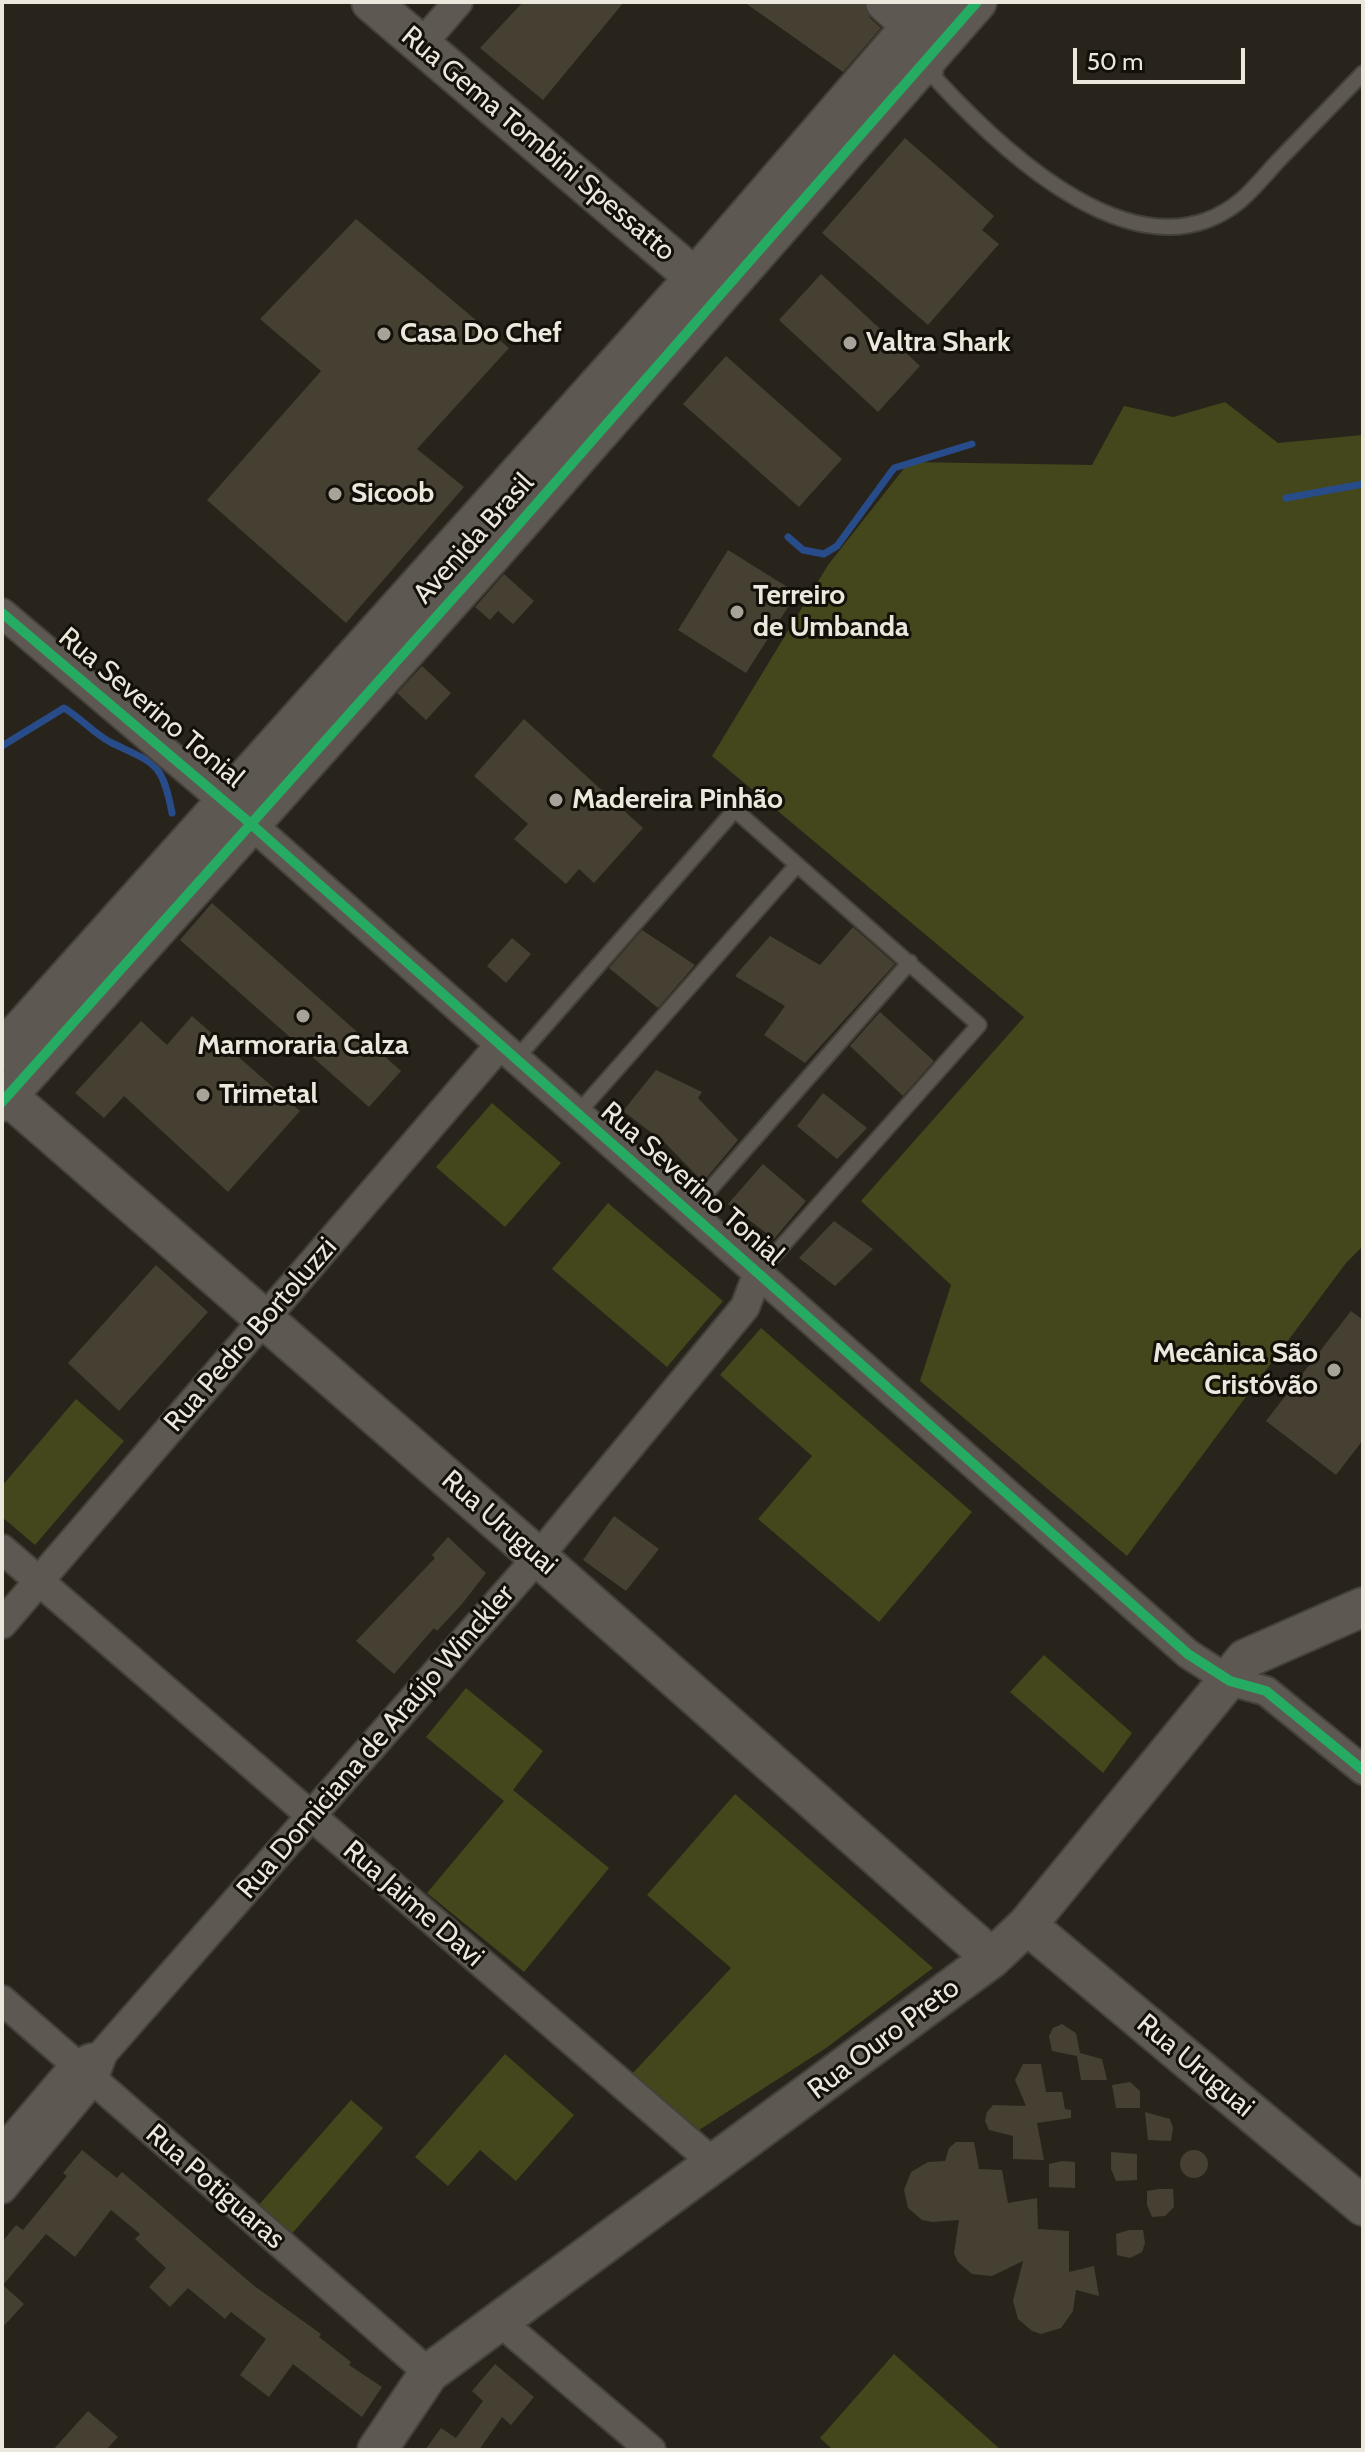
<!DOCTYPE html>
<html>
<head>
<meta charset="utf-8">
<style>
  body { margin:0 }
  #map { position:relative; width:1365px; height:2452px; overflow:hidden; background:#28241b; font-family:Cabin,sans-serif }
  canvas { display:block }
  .frame { position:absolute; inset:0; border:4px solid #ebe7dd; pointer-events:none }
  .scale { position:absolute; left:1073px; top:48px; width:172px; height:36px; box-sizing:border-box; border:4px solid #ebe7dd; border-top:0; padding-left:10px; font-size:24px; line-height:28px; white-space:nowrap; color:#ebe7dd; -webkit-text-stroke:6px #131009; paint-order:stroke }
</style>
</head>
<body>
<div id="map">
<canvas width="1365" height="2452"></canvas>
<div class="frame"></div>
<div class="scale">50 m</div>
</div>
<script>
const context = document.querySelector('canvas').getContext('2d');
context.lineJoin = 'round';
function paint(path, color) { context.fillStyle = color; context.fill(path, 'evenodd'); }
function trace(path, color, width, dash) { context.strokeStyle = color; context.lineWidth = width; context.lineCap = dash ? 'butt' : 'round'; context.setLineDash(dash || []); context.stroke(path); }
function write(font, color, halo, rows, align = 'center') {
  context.font = font + ' Cabin,sans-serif'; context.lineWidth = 6; context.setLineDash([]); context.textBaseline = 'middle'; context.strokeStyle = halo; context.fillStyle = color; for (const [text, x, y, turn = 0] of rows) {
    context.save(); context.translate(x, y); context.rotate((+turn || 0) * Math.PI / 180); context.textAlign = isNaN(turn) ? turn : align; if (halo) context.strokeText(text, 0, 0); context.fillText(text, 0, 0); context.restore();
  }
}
paint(new Path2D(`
  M 1225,402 L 1278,443 L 1363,435 L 1363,1246 L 1346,1263 L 1127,1556 L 920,1381 L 951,1285 L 861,1201 L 1024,1017 L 712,756 L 828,565 L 909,462 L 1092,465 L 1124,406 L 1173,417 Z
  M 492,1103 L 561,1163 L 505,1227 L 436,1167 Z
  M 608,1203 L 723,1301 L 667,1367 L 552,1269 Z
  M 761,1328 L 972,1512 L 879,1622 L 758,1519 L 812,1456 L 720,1375 Z
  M 76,1399 L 124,1441 L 35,1545 L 2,1517 L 2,1486 Z
  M 1044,1655 L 1132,1733 L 1103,1773 L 1010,1692 Z
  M 466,1688 L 543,1751 L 513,1790 L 609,1868 L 524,1972 L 427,1893 L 504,1801 L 426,1737 Z
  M 735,1794 L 933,1968 L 826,2048 L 696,2132 L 632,2074 L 731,1968 L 647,1895 Z
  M 505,2054 L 574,2115 L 516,2181 L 480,2150 L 448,2186 L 415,2157 Z
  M 351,2100 L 383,2128 L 290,2236 L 257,2207 Z
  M 894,2354 L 1001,2450 L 833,2450 L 820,2438 Z`), '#43471b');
trace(new Path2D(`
  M 1286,498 L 1363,484
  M 788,537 L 803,550 L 824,554 L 837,546 L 894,468 L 972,444
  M 2,746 L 64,708 C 81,718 93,733 110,742 C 155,764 162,761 172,813`), '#284c89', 7);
paint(new Path2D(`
  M 523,2 L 624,2 L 543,100 L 480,48 Z
  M 744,2 L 864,2 L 870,18 L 881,28 L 843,72 Z
  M 905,138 L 994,216 L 982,230 L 999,244 L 928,325 L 822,233 Z
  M 356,219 L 509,348 L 417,449 L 464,487 L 346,623 L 207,500 L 321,371 L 260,319 Z
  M 821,274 L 920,366 L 878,412 L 779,320 Z
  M 726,356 L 842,459 L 799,507 L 683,404 Z
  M 728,550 L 797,593 L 746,673 L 678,630 Z
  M 504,574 L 534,601 L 513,624 L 498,611 L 490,620 L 475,607 Z
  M 422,666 L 451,693 L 426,720 L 397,693 Z
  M 524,719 L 643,828 L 594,883 L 579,869 L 566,884 L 514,839 L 528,824 L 474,776 Z
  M 212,903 L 401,1071 L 369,1107 L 180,940 Z
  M 853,927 L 895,964 L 805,1063 L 764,1035 L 785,1006 L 735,976 L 770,936 L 820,965 Z
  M 642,930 L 695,965 L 658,1008 L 609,968 Z
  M 512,938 L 531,954 L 506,983 L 487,966 Z
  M 880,1012 L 934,1061 L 903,1096 L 850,1046 Z
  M 192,1016 L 300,1111 L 228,1192 L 124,1096 L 104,1118 L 75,1093 L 141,1021 L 167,1045 Z
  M 656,1070 L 702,1092 L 698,1098 L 738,1140 L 703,1182 L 665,1143 L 623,1111 Z
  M 823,1093 L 867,1128 L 837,1159 L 797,1126 Z
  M 763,1164 L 806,1201 L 774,1239 L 728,1204 Z
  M 834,1221 L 873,1249 L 835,1286 L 799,1258 Z
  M 156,1265 L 208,1312 L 119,1411 L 68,1363 Z
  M 1351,1311 L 1363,1320 L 1363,1440 L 1336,1475 L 1266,1421 Z
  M 614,1516 L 659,1549 L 626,1591 L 583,1560 Z
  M 448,1537 L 486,1573 L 462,1604 L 437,1631 L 434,1628 L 394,1674 L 356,1641 L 435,1558 L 432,1555 Z
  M 1062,2024 L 1076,2033 L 1080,2053 L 1102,2059 L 1107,2080 L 1081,2080 L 1077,2056 L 1052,2051 L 1049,2036 L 1053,2028 Z
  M 1023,2064 L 1041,2064 L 1046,2092 L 1062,2092 L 1065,2109 L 1071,2110 L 1071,2118 L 1037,2123 L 1044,2160 L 1013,2159 L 1013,2136 L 989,2130 L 985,2121 L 987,2112 L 993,2105 L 1026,2106 L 1015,2080 Z
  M 1130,2082 L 1140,2091 L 1140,2108 L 1116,2108 L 1112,2085 Z
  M 1145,2112 L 1170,2119 L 1173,2128 L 1171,2141 L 1148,2140 Z
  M 956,2142 L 974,2142 L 979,2169 L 1002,2170 L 1008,2203 L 1037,2198 L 1038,2229 L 1069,2231 L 1069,2272 L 1094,2266 L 1099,2296 L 1076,2290 L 1073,2311 L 1061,2328 L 1041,2334 L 1032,2331 L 1018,2319 L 1013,2301 L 1023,2261 L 992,2276 L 972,2274 L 958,2262 L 954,2253 L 959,2220 L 932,2222 L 922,2220 L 908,2208 L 904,2190 L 911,2172 L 928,2162 L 945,2161 L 949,2148 Z
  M1180 2164a14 14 0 1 1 28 0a14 14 0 1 1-28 0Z
  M 82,2150 L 117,2178 L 122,2172 L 253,2285 L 321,2334 L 319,2337 L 351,2362 L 349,2365 L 382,2387 L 362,2417 L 293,2364 L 269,2397 L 240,2375 L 266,2339 L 231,2312 L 225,2319 L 188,2288 L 170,2307 L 149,2287 L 166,2268 L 135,2239 L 140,2234 L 111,2210 L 75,2257 L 46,2234 L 3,2285 L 24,2304 L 2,2328 L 2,2242 L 16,2225 L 23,2230 L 67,2176 L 63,2173 Z
  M 1111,2152 L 1137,2154 L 1137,2180 L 1116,2181 L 1111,2169 Z
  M 1062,2161 L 1075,2162 L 1075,2188 L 1049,2187 L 1049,2164 Z
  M 1159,2189 L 1173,2189 L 1174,2207 L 1165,2216 L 1152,2217 L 1147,2205 L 1147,2191 Z
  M 1129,2230 L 1143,2230 L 1145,2243 L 1142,2252 L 1130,2258 L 1117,2255 L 1116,2234 Z
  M 495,2364 L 534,2397 L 511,2425 L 502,2417 L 479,2450 L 425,2450 L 441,2428 L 456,2438 L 483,2401 L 472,2391 Z
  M 88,2411 L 118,2437 L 106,2450 L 53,2450 Z`), '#464032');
const lane = new Path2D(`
  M 936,61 L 935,78 C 1001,150 1139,283 1240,201 C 1254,189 1266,174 1278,161 C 1306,132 1335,102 1363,73
  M 515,1060 L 735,810 L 979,1025 L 758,1273
  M 577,1114 L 797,865
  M 690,1212 L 910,962`);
const street = new Path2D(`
  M 420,46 L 458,2
  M 2,613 L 251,824 L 1188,1654 L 1230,1681 L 1266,1691 L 1363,1770
  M 2,1549 L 716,2165
  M 2,1624 L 499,1046
  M 2,2000 L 429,2373
  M 2,2151 L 75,2065 L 91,2058
  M 2,2189 L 93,2080 L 103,2053 L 538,1557 L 745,1307 L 758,1273
  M 498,2320 L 651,2450`);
const secondary = new Path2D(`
  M 371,2 L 713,293
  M 885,2 L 931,43
  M 2,1051 L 695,277 L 932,2
  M 2,1091 L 538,1557 L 992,1958
  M 2,1102 L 489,558 L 977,2
  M 1027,1925 L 1363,2206
  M 377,2450 L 429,2373 L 992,1958 L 1027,1925 L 1245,1659 L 1363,1607`);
trace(lane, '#44413a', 18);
trace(street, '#44413a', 32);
trace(secondary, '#44413a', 42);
trace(lane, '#5d5952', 14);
trace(street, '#5d5952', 28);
trace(secondary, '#5d5952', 38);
trace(new Path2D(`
  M 2,613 L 251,824 L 1188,1654 L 1230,1681 L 1266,1691 L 1363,1770
  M 2,1102 L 489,558 L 977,2`), '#26ab63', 10);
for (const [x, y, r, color] of [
  [384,334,8,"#a7a399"],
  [850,343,8,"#a7a399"],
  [335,494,8,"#a7a399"],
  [737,612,8,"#a7a399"],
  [556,800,8,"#a7a399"],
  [303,1016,8,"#a7a399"],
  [203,1095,8,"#a7a399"],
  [1334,1370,8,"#a7a399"]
]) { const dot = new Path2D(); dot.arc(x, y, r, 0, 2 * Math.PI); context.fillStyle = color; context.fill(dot); trace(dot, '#131009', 3); }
write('28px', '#ebe7dd', '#131009', [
  ["Rua Gema Tombini Spessatto",538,144,40],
  ["Avenida Brasil",474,539,-48],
  ["Rua Severino Tonial",151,708,40],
  ["Rua Severino Tonial",692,1184,41],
  ["Rua Pedro Bortoluzzi",251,1335,-49],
  ["Rua Uruguai",499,1523,41],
  ["Rua Domiciana de Araújo Winckler",376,1742,-49],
  ["Rua Jaime Davi",413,1904,41],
  ["Rua Ouro Preto",884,2039,-37],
  ["Rua Uruguai",1195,2066,40],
  ["Rua Potiguaras",215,2187,41]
]);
write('bold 28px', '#ebe7dd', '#131009', [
  ["Casa Do Chef",400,334],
  ["Valtra Shark",866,343],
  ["Sicoob",351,494],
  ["Terreiro",753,596],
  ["de Umbanda",753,628],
  ["Madereira Pinhão",572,800],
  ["Marmoraria Calza",303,1046,"center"],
  ["Trimetal",219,1095],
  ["Mecânica São",1318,1354,"right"],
  ["Cristóvão",1318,1386,"right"]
], 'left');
</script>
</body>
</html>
